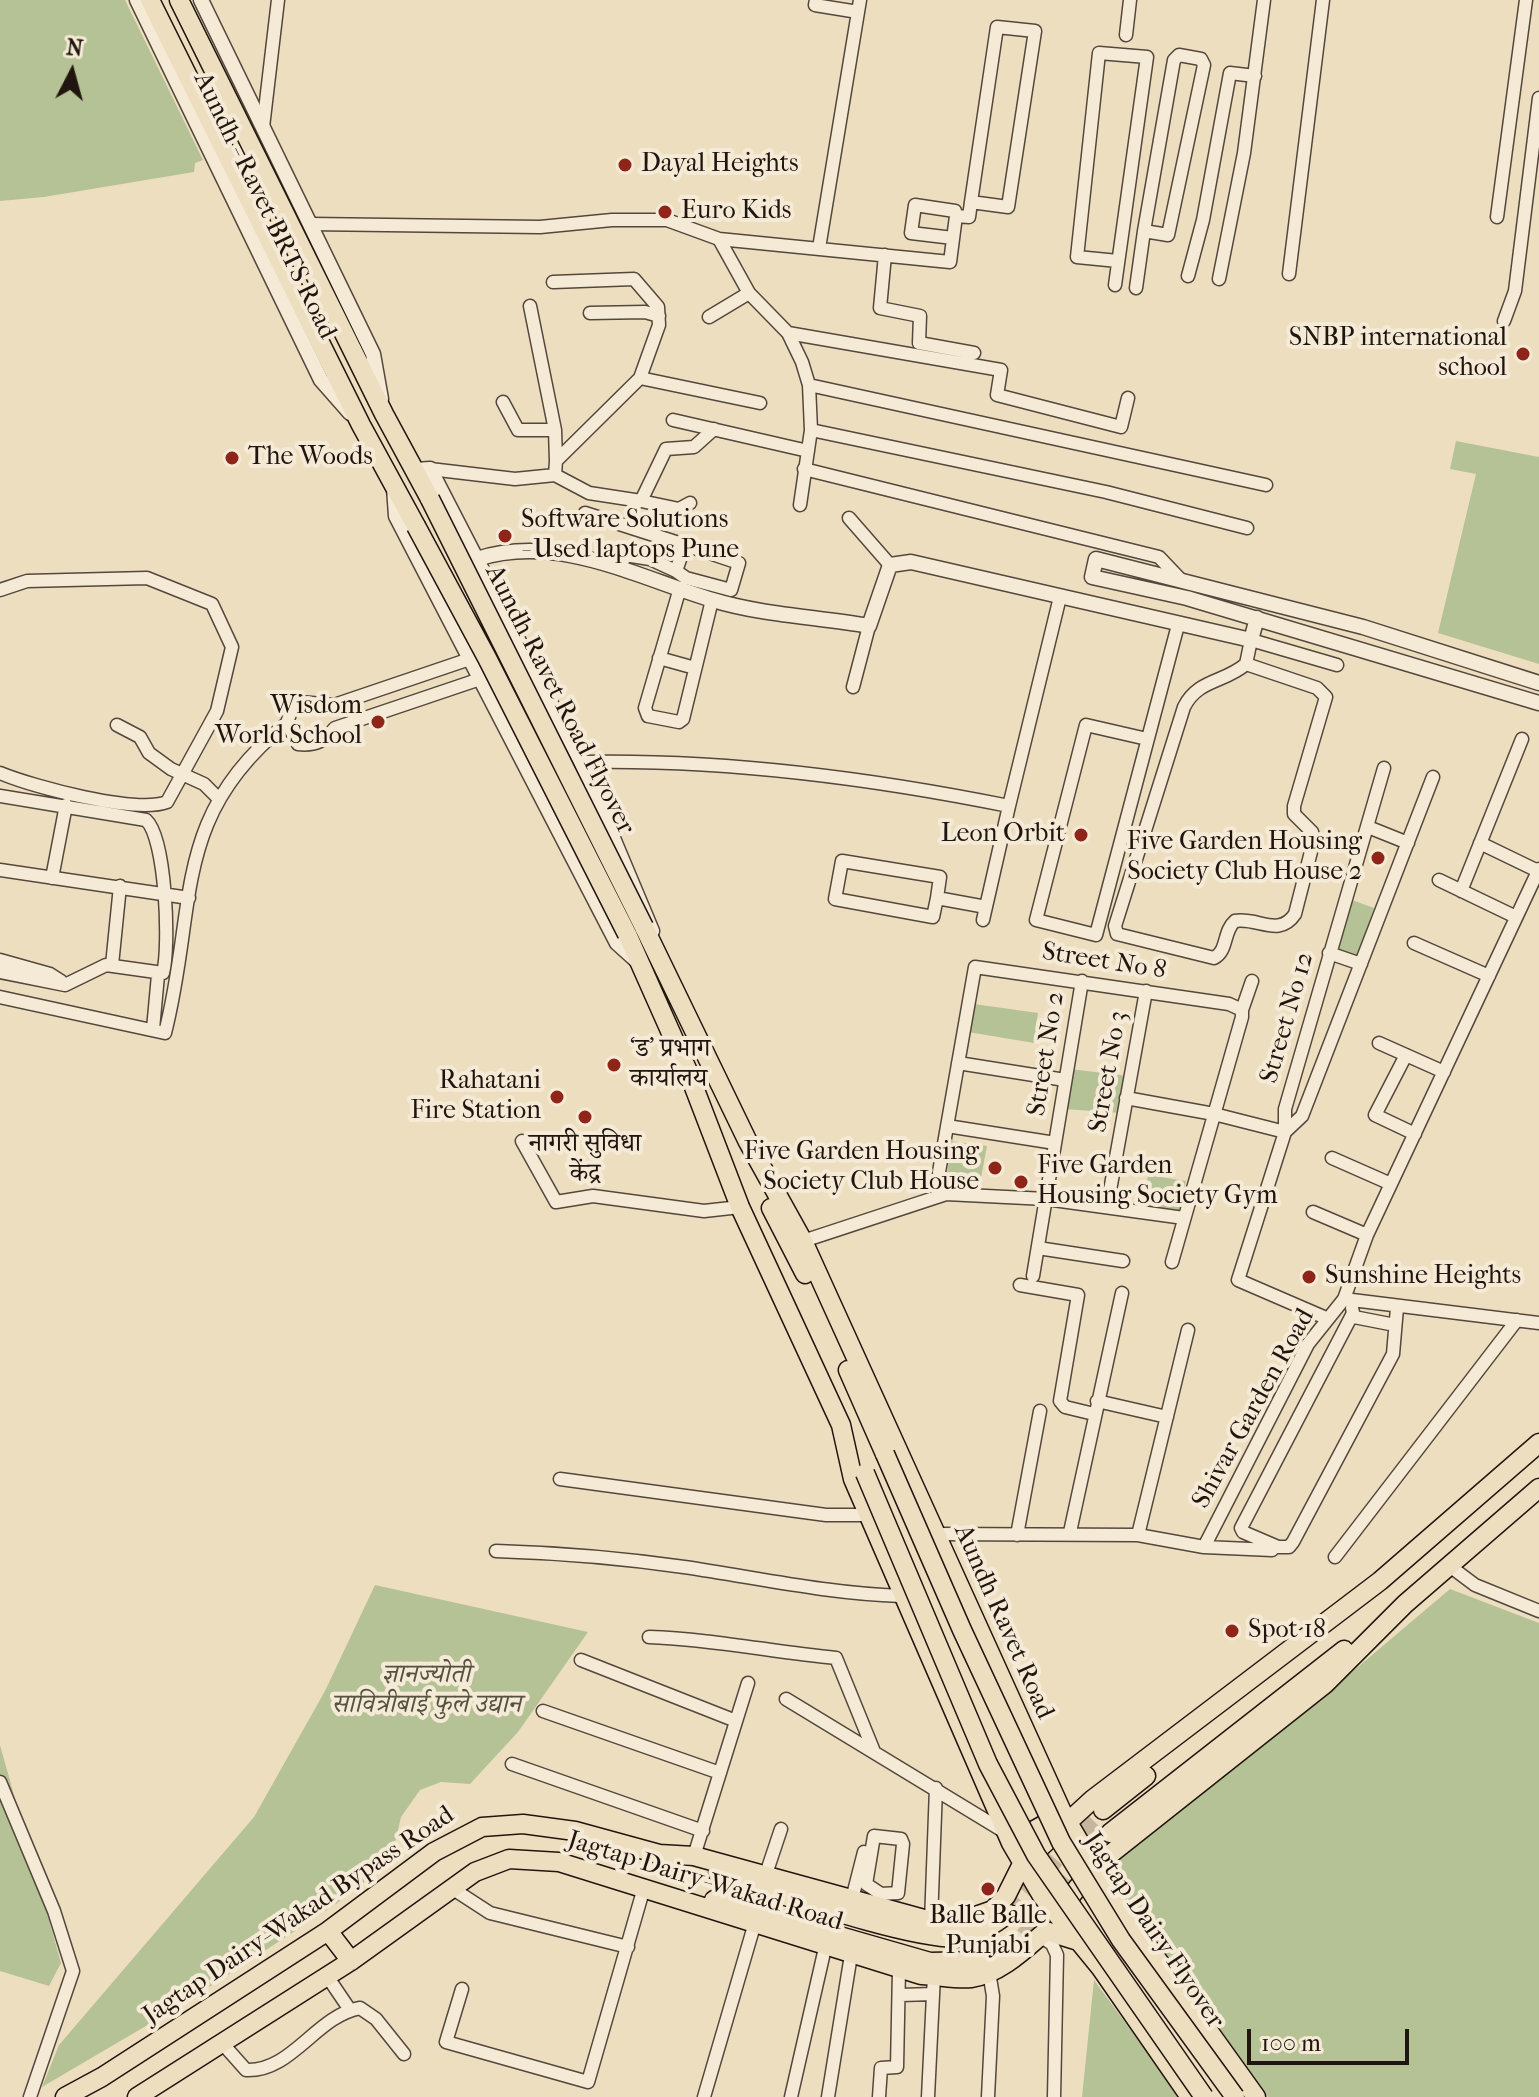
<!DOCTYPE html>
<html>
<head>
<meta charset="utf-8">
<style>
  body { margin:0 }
  #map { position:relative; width:1539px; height:2097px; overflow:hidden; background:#eedec0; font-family:"IM FELL French Canon",serif }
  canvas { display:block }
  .north { position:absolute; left:32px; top:32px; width:80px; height:80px; -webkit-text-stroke:6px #f4ead6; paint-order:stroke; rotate:6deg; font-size:22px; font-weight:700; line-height:32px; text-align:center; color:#211510 }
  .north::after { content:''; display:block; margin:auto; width:28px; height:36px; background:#211510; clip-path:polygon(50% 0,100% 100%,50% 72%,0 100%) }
  .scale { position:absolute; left:1247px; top:2029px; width:162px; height:36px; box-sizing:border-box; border:4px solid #211510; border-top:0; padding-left:10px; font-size:24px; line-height:28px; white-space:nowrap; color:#211510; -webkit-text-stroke:6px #f4ead6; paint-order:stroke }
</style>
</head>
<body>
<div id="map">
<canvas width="1539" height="2097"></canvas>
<div class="north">N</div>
<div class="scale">100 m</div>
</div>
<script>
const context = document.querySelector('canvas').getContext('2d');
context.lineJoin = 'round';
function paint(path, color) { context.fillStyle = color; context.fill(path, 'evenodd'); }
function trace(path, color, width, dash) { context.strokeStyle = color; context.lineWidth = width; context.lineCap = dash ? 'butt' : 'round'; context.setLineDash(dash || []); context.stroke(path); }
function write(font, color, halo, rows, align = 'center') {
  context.font = font + ' "IM FELL French Canon","Noto Serif Devanagari",serif'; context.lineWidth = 8; context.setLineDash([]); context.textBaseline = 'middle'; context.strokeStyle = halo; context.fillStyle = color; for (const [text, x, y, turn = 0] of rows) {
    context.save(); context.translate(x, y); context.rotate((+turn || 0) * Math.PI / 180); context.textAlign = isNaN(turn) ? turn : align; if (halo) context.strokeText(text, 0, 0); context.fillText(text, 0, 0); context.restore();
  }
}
paint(new Path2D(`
  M 0,0 L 125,0 L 203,160 L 195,163 L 194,172 L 44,197 L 0,201 Z
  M 1456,441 L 1539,457 L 1539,664 L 1438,633 L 1476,474 L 1450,469 Z
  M 1352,900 L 1374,908 L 1356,959 L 1336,952 Z
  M 974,1004 L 1038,1013 L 1034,1043 L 968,1032 Z
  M 1070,1069 L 1128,1076 L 1122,1113 L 1064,1109 Z
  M 951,1141 L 987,1146 L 980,1183 L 947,1175 Z
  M 1148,1175 L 1186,1181 L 1178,1215 L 1141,1211 Z
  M 375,1585 L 588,1632 L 518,1732 L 470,1784 L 441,1782 L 420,1790 L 401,1817 L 391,1861 L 336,1904 L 185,2003 L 42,2087 L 59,2045 L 254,1817 L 325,1691 Z
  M 1450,1589 L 1539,1623 L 1539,2097 L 1268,2097 L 1104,1869 L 1352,1672 Z
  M 0,1745 L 61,1963 L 49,1986 L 0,1971 Z
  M 1094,1980 L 1180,2097 L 1082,2097 Z`), '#b5c295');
trace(new Path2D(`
  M 1009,1914 L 1062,1851 L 1103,1810
  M 1024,1936 L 1110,1833`), '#c5b69d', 18, [18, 9]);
const minor = new Path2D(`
  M 816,0 L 815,5 L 858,12
  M 1126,35 L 1130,0
  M 263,127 L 278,0
  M 1497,217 L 1526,0
  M 310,224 L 540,227 L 612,220 L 667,220 L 719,239 L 950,262 L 956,216 L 969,217 L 971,202 L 997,27 L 1035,31 L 1008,207 L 971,202
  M 953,238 L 911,233 L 915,205 L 955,211 L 956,216
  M 719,239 L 749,293 L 788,333 L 802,362 L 809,385 L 811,430 L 800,505
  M 819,248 L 860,0
  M 885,255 L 880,308 L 920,316 L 919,343 L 974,353
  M 1289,274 L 1323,0
  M 1188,276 L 1203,220 L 1230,73 L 1255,76
  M 1219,279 L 1244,153 L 1264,0
  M 1115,285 L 1147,57 L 1099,53 L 1077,257 L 1118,261
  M 1136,288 L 1144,231 L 1168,235 L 1204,65 L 1201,59 L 1179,55 L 1174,60 L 1144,231
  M 530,306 L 555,430 L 556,461
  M 590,313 L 645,312 L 659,316
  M 709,317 L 749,293
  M 1504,321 L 1515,291 L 1539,98
  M 788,333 L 1001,370 L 997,395 L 1121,427 L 1128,398
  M 640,378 L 760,403
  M 809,385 L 1266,485
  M 503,402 L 518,430 L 555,430
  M 673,420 L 808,451
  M 811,430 L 1106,492 L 1247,528
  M 430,469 L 515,479 L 555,475 L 556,461 L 640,378 L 659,325 L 658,307 L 634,279 L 553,282
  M 804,469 L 1159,557 L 1179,578
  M 555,475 L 589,493 L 641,501 L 666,449 L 694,447 L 714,429
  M 641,501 L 679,509 L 690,503
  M 585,513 L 685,545 L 676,571 L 650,559 L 625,555 L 620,569
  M 849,518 L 890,565
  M 676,571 L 686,578 L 731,590 L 739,563 L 685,545
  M 680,588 L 645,708 L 648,716 L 679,722 L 683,719 L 712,600
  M 0,590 L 27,581 L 147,578 L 212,604 L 232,647 L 217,711 L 167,802 C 136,814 34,787 0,773
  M 659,658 L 695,668
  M 1246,664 L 1317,688 L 1326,697 L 1294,806 L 1294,814 L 1312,832 L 1314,840 L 1295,914 C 1279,938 1258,917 1235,921 C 1223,931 1228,951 1214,958 L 1117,934 L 1115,926 L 1184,707 C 1198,679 1224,683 1246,664 Z
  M 1246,664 L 1251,640 L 1337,665
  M 489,676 L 335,728 C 324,741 316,746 298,744 L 287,723 L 292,708 L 300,702 L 334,705 L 511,645
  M 853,687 L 869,626
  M 117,725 L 140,737 L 149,753 L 171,769 L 204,784 L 218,798
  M 1147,739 L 1086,725 L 1036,920 L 1096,935 L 1178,625
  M 581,762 C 724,759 870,778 1009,806 L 1060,597
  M 0,796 L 146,820 C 166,838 170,947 163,973 L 106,965 L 65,985 L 0,972
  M 1368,827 L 1408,843
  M 1480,843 L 1538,871
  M 0,870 L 189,898
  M 52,878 L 66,805
  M 1439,880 L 1516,917
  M 1461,891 L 1522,739
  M 937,898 L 933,917 L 835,899 L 842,861 L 940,877 L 937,898 L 986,907
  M 983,920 L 1009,806
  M 1414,943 L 1489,976
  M 1329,953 L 1361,964
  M 0,960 L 50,974 L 61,981
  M 112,965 L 120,886
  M 0,997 L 165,1033 C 198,903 170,817 287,723
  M 1242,1010 L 1252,981
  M 153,1029 L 158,975
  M 1379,1043 L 1444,1072
  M 1406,1055 L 1375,1115 L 1415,1134
  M 958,1063 L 1065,1080
  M 1126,1098 L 1214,1114 L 1285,1132
  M 947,1126 L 1055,1143
  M 1285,1132 L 1302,1116 L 1433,777
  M 522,1141 L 556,1202 L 593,1196 L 704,1211 L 740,1207
  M 1332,1158 L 1391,1184
  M 946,1194 L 939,1172 L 975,967 L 1229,1004 L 1242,1010 L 1242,1017 L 1172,1262
  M 1107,1207 L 1146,991
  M 1313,1212 L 1367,1235
  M 803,1241 L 946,1194 L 1046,1199 L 1184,1218
  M 1038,1248 L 1123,1261
  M 1033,1276 L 1082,981
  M 1020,1285 L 1078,1295 L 1060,1401 L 1065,1407 L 1094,1414
  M 1344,1299 L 1539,1323
  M 1352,1308 L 1354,1317 L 1395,1325
  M 1352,1315 L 1241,1528 L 1243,1532 L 1278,1547 L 1289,1547 L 1293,1542 L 1393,1354 L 1397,1308
  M 1326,1318 L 1238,1280 L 1285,1132 L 1285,1109 L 1384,768
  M 1097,1401 L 1167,1417
  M 560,1479 L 826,1515 L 869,1515
  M 1070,1532 L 1122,1293
  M 935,1534 L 1138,1535 L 1204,1547 L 1272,1550
  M 1017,1535 L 1040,1411
  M 1138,1535 L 1188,1330
  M 1204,1547 L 1308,1344 L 1344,1299 L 1367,1235 L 1539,869
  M 496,1551 C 559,1553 621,1558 684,1567 C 759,1578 824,1593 901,1596
  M 1335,1557 L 1517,1320
  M 1451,1567 L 1475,1585 L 1539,1611
  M 649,1637 C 712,1639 773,1652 836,1658 L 873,1749
  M 581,1660 L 736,1721
  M 786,1699 L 1005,1832
  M 543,1711 L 720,1773
  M 512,1764 L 703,1831
  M 0,1782 L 54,1911 L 73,1971 L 30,2097
  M 694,1856 L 748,1683
  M 766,1874 L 781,1829
  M 450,1887 L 490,1913 L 628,1947
  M 852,1899 L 864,1852
  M 878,1907 L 881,1894 L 898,1893 L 903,1844 L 901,1839 L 874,1836 L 866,1884 L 881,1894
  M 931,1921 L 936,1788
  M 1040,1936 L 1052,1944 L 1057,1955 L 1054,2097
  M 327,1976 L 350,2010
  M 462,1989 L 446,2042 L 588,2082 L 643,1891
  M 901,1995 L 933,1994
  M 222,2043 L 246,2070 C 292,2072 316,2016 360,2008 L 376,2019 L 404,2054
  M 704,2097 L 754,1926
  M 791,2097 L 825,1948
  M 828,2097 L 851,1955
  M 879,2097 L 881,2068 L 897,2067 L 899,1969
  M 928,2097 L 934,1975
  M 988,2097 L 993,1996 L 989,1972`);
const tertiary = new Path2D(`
  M 137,0 L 321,380 L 350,413
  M 201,0 L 373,354 L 381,399
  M 415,470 L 430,469 L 581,762 L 652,931
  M 394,488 L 396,516 L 617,943 L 637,961
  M 477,559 C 558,533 636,577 713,600 C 762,615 818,617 869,626 L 890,565 L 911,562 L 1251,640 L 1257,618
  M 1539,683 L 1363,627 L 1096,559 L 1092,577 L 1187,598 L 1539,703`);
const primary = new Path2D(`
  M 150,0 L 361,425 L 416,526
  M 179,0 L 384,414 L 430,499
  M 644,927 L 748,1142 L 803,1241 L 1063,1814 L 1111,1895 L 1256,2097
  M 627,934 L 687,1069 L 740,1207 L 841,1425 L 853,1479 L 1011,1843 L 1042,1896 L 1100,1967 L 1190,2097
  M 771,1208 L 805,1274
  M 848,1370 L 885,1454
  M 1103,1810 L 1146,1776
  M 1110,1833 L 1344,1650
  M 1013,1842 L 1063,1814
  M 718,1874 C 766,1889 923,1945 965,1937 C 981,1934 995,1922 1009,1914
  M 714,1900 L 930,1962 L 979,1961 L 1012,1945
  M 1059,1911 L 1094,1867 L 1325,1684 L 1405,1604 L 1539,1488
  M 328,1931 L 351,1961
  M 65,2097 L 102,2077 L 328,1931 L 434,1852 L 482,1827 L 523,1824 L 575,1831 L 659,1854 L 694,1856 L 931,1921 L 953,1924 L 993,1910 L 1006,1896 L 1022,1864 L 1093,1799 L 1380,1581 L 1539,1443
  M 137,2097 L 351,1961 L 475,1872 L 509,1859 L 559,1862 L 921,1975 C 937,1975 956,1980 971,1978 C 1000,1974 1025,1949 1046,1931 L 1078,1941`);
trace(minor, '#54473c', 15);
trace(tertiary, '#54473c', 17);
trace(primary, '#211510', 21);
trace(minor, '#f4ead6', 12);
trace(tertiary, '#f4ead6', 14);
trace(primary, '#eedec0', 18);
const primaryBridge = new Path2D(`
  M 430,499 L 644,927
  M 416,526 L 487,658 L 627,934
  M 885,1454 L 962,1630 L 1061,1842 L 1121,1940 L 1235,2097
  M 865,1473 L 988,1764 L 1036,1855 L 1204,2097`);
trace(primaryBridge, '#211510', 21, []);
trace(primaryBridge, '#eedec0', 18);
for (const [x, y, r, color] of [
  [625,165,8,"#8f2418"],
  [665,212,8,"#8f2418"],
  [1523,354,8,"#8f2418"],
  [232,458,8,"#8f2418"],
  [505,536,8,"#8f2418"],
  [378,722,8,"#8f2418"],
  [1081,835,8,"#8f2418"],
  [1378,858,8,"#8f2418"],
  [614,1065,8,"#8f2418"],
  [557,1097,8,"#8f2418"],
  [585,1117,8,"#8f2418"],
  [995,1168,8,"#8f2418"],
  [1021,1182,8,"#8f2418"],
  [1309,1277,8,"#8f2418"],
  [1232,1631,8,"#8f2418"],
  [988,1889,8,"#8f2418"]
]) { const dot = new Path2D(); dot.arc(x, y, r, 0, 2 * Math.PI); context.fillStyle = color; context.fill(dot); trace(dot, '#f4ead6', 3); }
write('26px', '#211510', '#f4ead6', [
  ["Dayal Heights",641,165],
  ["Euro Kids",681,212],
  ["SNBP international",1507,339,"right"],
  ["school",1507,369,"right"],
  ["The Woods",248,458],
  ["Software Solutions",521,521],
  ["- Used laptops Pune",521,551],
  ["Wisdom",362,707,"right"],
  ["World School",362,737,"right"],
  ["Leon Orbit",1065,835,"right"],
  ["Five Garden Housing",1362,843,"right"],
  ["Society Club House 2",1362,873,"right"],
  ["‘ड’ प्रभाग",630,1050],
  ["कार्यालय",630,1080],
  ["Rahatani",541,1082,"right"],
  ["Fire Station",541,1112,"right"],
  ["नागरी सुविधा",585,1145,"center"],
  ["केंद्र",585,1175,"center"],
  ["Five Garden Housing",979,1153,"right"],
  ["Society Club House",979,1183,"right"],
  ["Five Garden",1037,1167],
  ["Housing Society Gym",1037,1197],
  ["Sunshine Heights",1325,1277],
  ["Spot 18",1248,1631],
  ["Balle Balle",988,1917,"center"],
  ["Punjabi",988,1947,"center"]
], 'left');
write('26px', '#211510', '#f4ead6', [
  ["Aundh - Ravet BRTS Road",264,206,64],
  ["Aundh Ravet Road Flyover",559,700,63],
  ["Street No 8",1104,962,9],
  ["Street No 12",1288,1018,-74],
  ["Street No 2",1047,1054,-81],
  ["Street No 3",1109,1072,-80],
  ["Shivar Garden Road",1254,1409,-61],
  ["Aundh Ravet Road",1003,1622,66],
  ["Jagtap Dairy-Wakad Road",705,1882,17],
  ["Jagtap Dairy-Wakad Bypass Road",299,1916,-34],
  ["Jagtap Dairy Flyover",1153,1931,56]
]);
write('italic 26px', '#55523f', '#f4ead6', [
  ["ज्ञानज्योती",426,1676],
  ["सावित्रीबाई फुले उद्यान",426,1706]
]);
</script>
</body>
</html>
